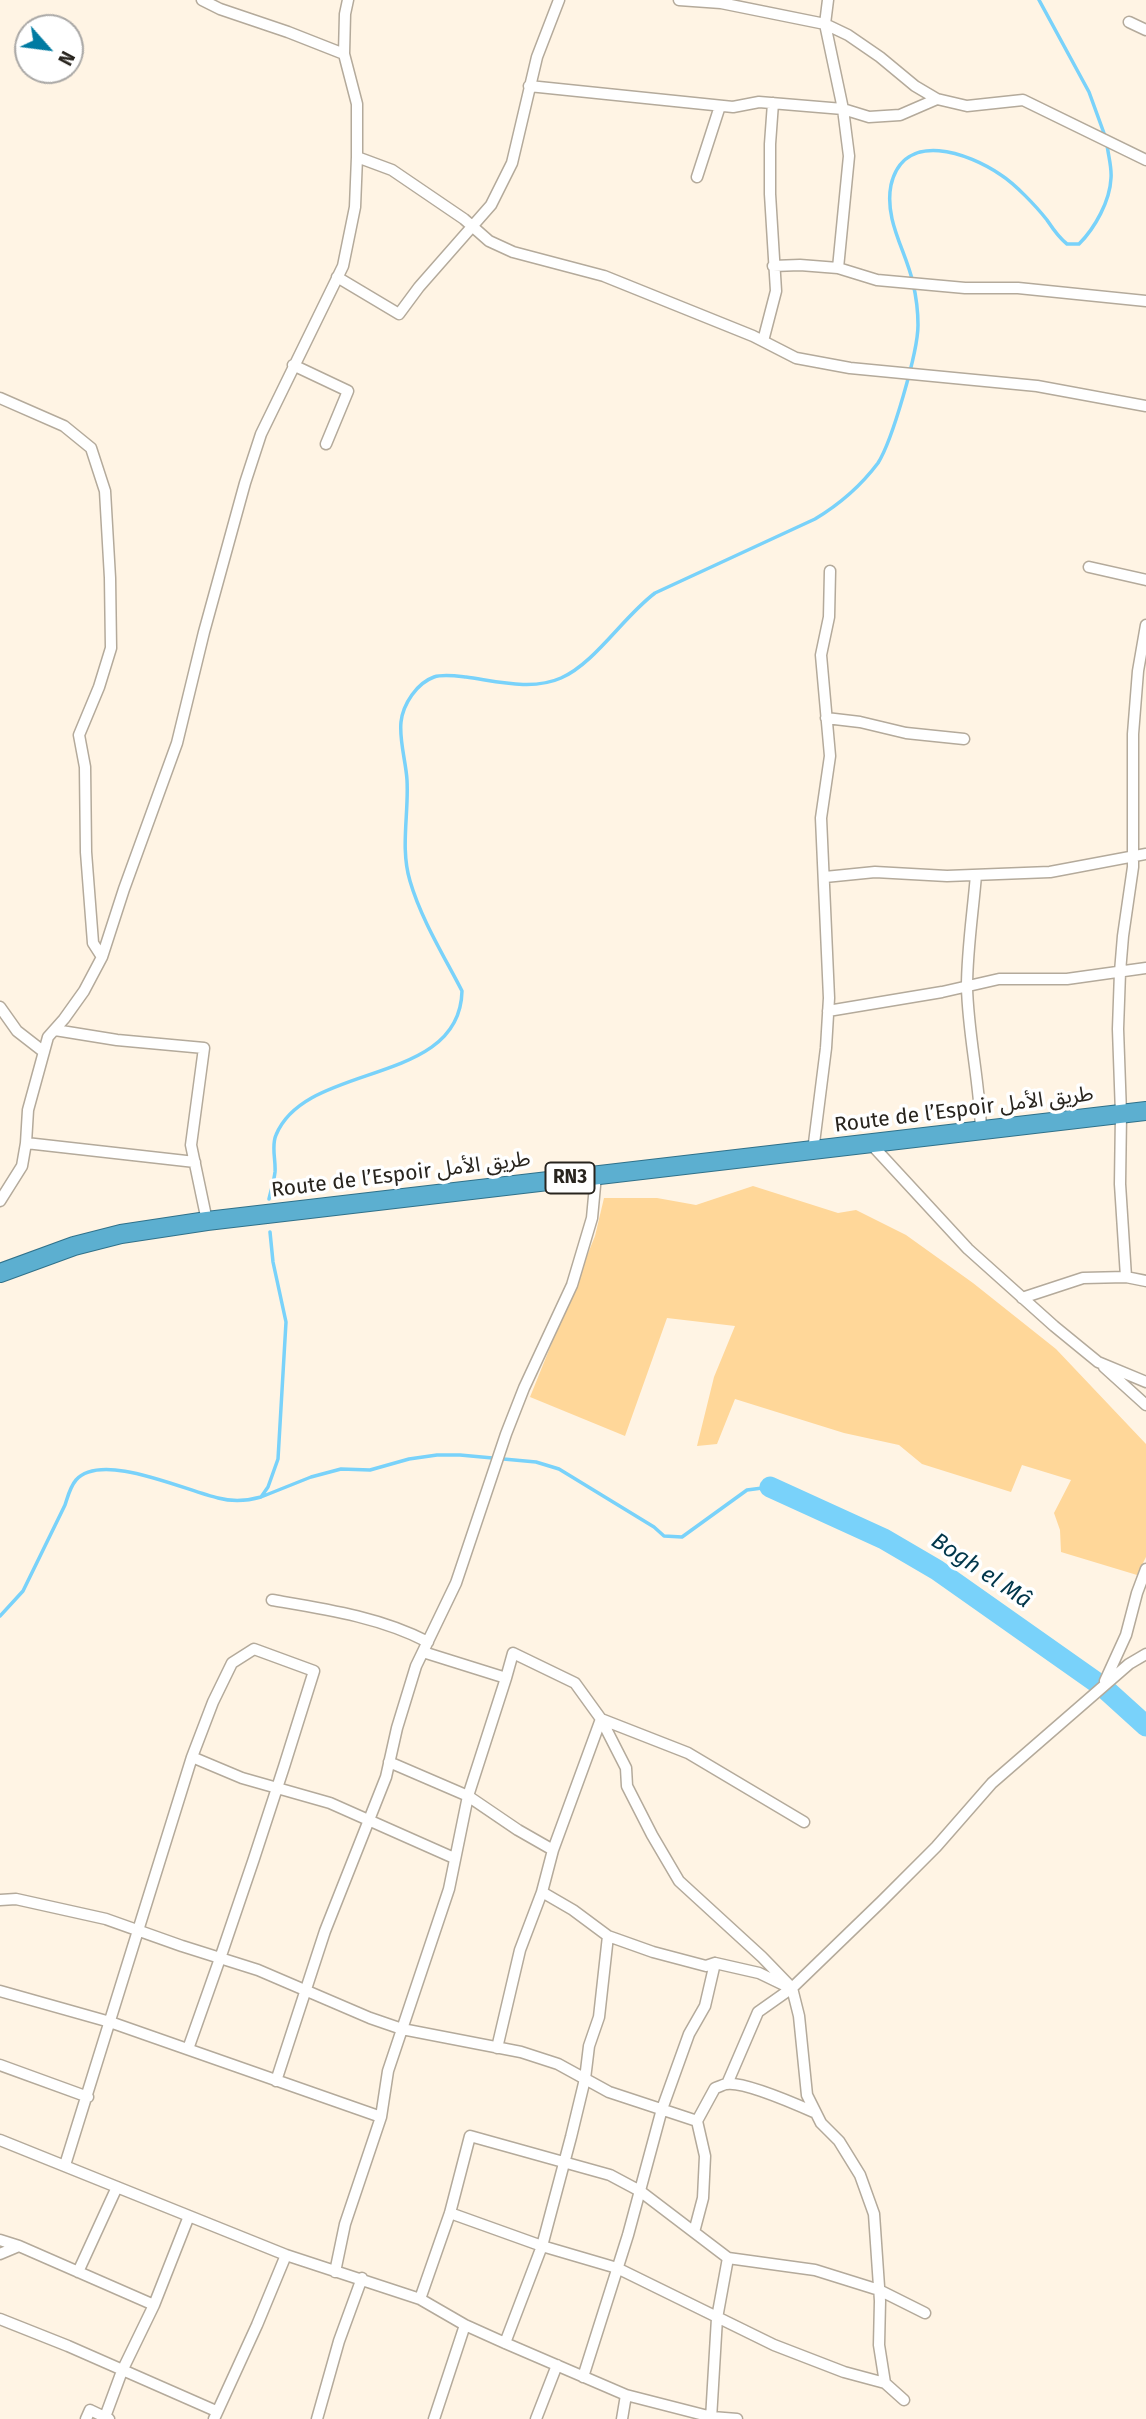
<!DOCTYPE html>
<html>
<head>
<meta charset="utf-8">
<style>
  body { margin:0 }
  #map { position:relative; width:1146px; height:2419px; overflow:hidden; background:#fff4e4; font-family:"Fira Sans",sans-serif }
  canvas { display:block }
  .north { position:absolute; left:14px; top:14px; width:70px; height:70px; box-sizing:border-box; background:#fff; border:2px solid #a9a7a5; border-radius:50%; rotate:118deg; font-size:19px; font-weight:700; line-height:28px; text-align:center; color:#28241e }
  .north::after { content:''; display:block; margin:auto; width:24px; height:32px; background:#007ba2; clip-path:polygon(50% 0,100% 100%,50% 72%,0 100%) }
</style>
</head>
<body>
<div id="map">
<canvas width="1146" height="2419"></canvas>
<div class="north">N</div>
</div>
<script>
const context = document.querySelector('canvas').getContext('2d');
context.lineJoin = 'round';
function paint(path, color) { context.fillStyle = color; context.fill(path, 'evenodd'); }
function trace(path, color, width, dash) { context.strokeStyle = color; context.lineWidth = width; context.lineCap = dash ? 'butt' : 'round'; context.setLineDash(dash || []); context.stroke(path); }
function write(font, color, halo, rows, align = 'center') {
  context.font = font + ' "Fira Sans","Noto Sans Arabic",sans-serif'; context.lineWidth = 7; context.setLineDash([]); context.textBaseline = 'middle'; context.strokeStyle = halo; context.fillStyle = color; for (const [text, x, y, turn = 0] of rows) {
    context.save(); context.translate(x, y); context.rotate((+turn || 0) * Math.PI / 180); context.textAlign = isNaN(turn) ? turn : align; if (halo) context.strokeText(text, 0, 0); context.fillText(text, 0, 0); context.restore();
  }
}
paint(new Path2D(`
  M 753,1186 L 838,1213 L 856,1210 L 906,1235 L 973,1283 L 1056,1349 L 1146,1444 L 1146,1557 L 1137,1575 L 1061,1552 L 1060,1530 L 1054,1513 L 1071,1480 L 1022,1465 L 1011,1492 L 922,1464 L 899,1445 L 844,1433 L 735,1399 L 717,1444 L 697,1446 L 714,1377 L 735,1326 L 667,1318 L 625,1436 L 530,1397 L 595,1236 L 604,1198 L 657,1198 L 696,1205 Z`), '#ffd799');
trace(new Path2D(`
  M 1039,0 L 1089,92 L 1105,136
  M 269,1199 C 271,1190 274,1181 275,1172 C 276,1160 271,1146 276,1135 C 306,1061 460,1087 462,991 C 444,956 421,919 410,881 C 400,848 409,813 407,780 C 406,762 399,740 401,722 C 403,704 417,683 434,677 C 443,674 457,676 466,677 C 496,681 532,691 561,678 C 595,663 623,617 655,593 L 815,519 C 840,504 860,487 878,463 C 892,441 918,352 918,325 C 918,312 916,296 913,283 C 906,251 884,220 891,185 C 904,129 969,153 1001,175 C 1015,184 1036,206 1047,220 C 1053,229 1058,237 1067,244 L 1079,244 C 1095,228 1110,201 1111,178 C 1112,167 1108,155 1107,144
  M 261,1497 L 311,1477 L 341,1469 L 370,1470 L 409,1459 L 437,1455 L 460,1455 L 536,1462 L 559,1469 L 654,1527 L 664,1536 L 682,1537 L 747,1490 L 770,1487
  M 0,1616 L 23,1591 L 65,1505 C 68,1496 70,1487 76,1480 C 102,1451 186,1491 218,1498 C 233,1502 247,1501 261,1497 L 268,1487 L 278,1459 L 286,1322 L 273,1262 L 270,1232`), '#79d2fa', 3.5);
trace(new Path2D(`
  M 770,1487 L 884,1539 L 937,1570 L 1103,1687 L 1146,1726`), '#79d2fa', 21);
const minor = new Path2D(`
  M 202,0 L 220,9 L 288,32 L 344,54
  M 679,0 L 721,3 L 825,24 L 848,35 L 880,57 L 915,86 L 937,99 L 967,106 L 1023,100 L 1146,160
  M 828,0 L 825,24 L 843,109 L 849,156 L 838,268
  M 1129,22 L 1146,30
  M 529,86 L 733,107 L 759,102 L 843,109 L 869,117 L 900,115 L 937,99
  M 357,157 L 392,170 L 464,219 L 489,241 L 513,252 L 604,276 L 753,336 L 796,358 L 850,368 L 1037,386 L 1146,406
  M 697,177 L 720,106
  M 773,266 L 800,265 L 838,268 L 877,280 L 965,288 L 1018,288 L 1146,301
  M 337,277 L 399,314 L 419,287 L 491,205 L 512,163 L 537,57 L 559,0
  M 763,341 L 776,291 L 770,194 L 770,144 L 773,103
  M 293,365 L 348,391 L 326,444
  M 0,398 L 64,426 L 91,448 L 105,491 L 110,578 L 111,648 L 99,687 L 79,735 L 85,767 L 86,852 L 93,943 L 102,957
  M 1089,567 L 1146,580
  M 826,718 L 860,722 L 906,733 L 964,739
  M 976,875 C 973,912 967,950 967,987 C 968,1035 980,1083 981,1131
  M 825,877 L 875,872 L 947,876 L 1050,872 L 1146,854
  M 0,1007 L 17,1031 L 44,1052
  M 828,1011 L 942,992 L 999,979 L 1067,979 L 1146,968
  M 55,1030 L 117,1040 L 204,1048 L 191,1145 L 207,1221
  M 26,1143 L 195,1162
  M 871,1144 L 968,1249 L 1054,1326 L 1098,1362 L 1146,1382
  M 813,1151 L 826,1048 L 829,998 L 821,818 L 830,756 L 821,655 L 829,617 L 830,571
  M 0,1201 L 22,1166 L 26,1143 L 28,1110 L 48,1037 L 64,1019 L 84,991 L 102,957 L 124,889 L 177,743 L 204,632 L 245,483 L 261,434 L 343,266 L 355,207 L 357,157 L 357,104 L 344,54 L 345,14 L 348,0
  M 1126,1277 L 1120,1184 L 1121,1114 L 1118,1029 L 1120,972 L 1123,936 L 1133,867 L 1133,734 L 1138,671 L 1146,625
  M 1022,1298 L 1083,1278 L 1126,1277 L 1146,1281
  M 1104,1367 L 1146,1405
  M 272,1600 C 325,1609 380,1617 428,1642
  M 423,1652 L 506,1678 L 513,1653 L 575,1683 L 601,1719 L 626,1768 L 627,1786 L 652,1835 L 679,1881 L 762,1957 L 792,1988 L 799,2016 L 807,2095 L 821,2123 L 839,2141 L 860,2175 L 874,2214 L 880,2301 L 879,2345 L 885,2383 L 904,2400
  M 1105,1681 L 1126,1635 L 1137,1593 L 1146,1569
  M 192,1757 L 242,1778 L 330,1803 L 454,1858
  M 389,1762 L 468,1796 L 518,1830 L 553,1850
  M 542,1892 L 573,1910 L 608,1936 L 653,1952 L 706,1966 L 715,1963 L 759,1973 L 786,1986
  M 0,1900 L 16,1899 L 106,1919 L 182,1946 L 258,1970 L 370,2018 L 402,2029 L 521,2052 L 558,2064 L 609,2092 L 697,2121
  M 0,1991 L 110,2022 L 381,2117
  M 497,2048 L 520,1950 L 542,1892 L 553,1850 L 601,1719 L 688,1753 L 804,1822
  M 0,2065 L 88,2097
  M 276,2081 L 325,1931 L 386,1777 L 397,1728 L 416,1666 L 456,1583 L 506,1434 L 524,1388 L 572,1285 L 592,1218 L 596,1175
  M 727,2084 L 758,2012 L 792,1988 L 881,1902 L 936,1847 L 992,1783 L 1129,1664 L 1146,1654
  M 0,2140 L 286,2255 L 420,2299 L 465,2325 L 505,2343 L 626,2395 L 712,2417 L 737,2419
  M 65,2165 L 192,1757 L 213,1702 L 232,1663 L 254,1649 L 314,1671 C 275,1798 233,1924 188,2049
  M 450,2213 L 542,2246 L 617,2268 L 774,2345 L 844,2372 L 885,2383
  M 694,2232 L 703,2198 L 705,2156 L 697,2121 L 715,2088 C 719,2087 722,2085 726,2084 C 744,2081 798,2105 816,2113
  M 0,2240 L 19,2246
  M 0,2254 L 19,2246 L 154,2305
  M 78,2272 L 117,2187
  M 335,2272 L 345,2224 L 381,2117 L 388,2071 L 449,1889 L 468,1796 L 506,1678
  M 420,2299 L 450,2213 L 470,2136 L 610,2175 L 640,2191 L 728,2258 L 815,2270 L 879,2290 L 925,2313
  M 0,2319 L 68,2346 L 216,2411
  M 505,2343 L 542,2246 L 571,2137 L 585,2079 L 589,2046 L 599,2017 L 608,1936
  M 583,2377 L 628,2235 L 662,2109 L 689,2034 L 705,2006 L 715,1963
  M 105,2417 L 122,2371 L 154,2305 L 189,2216
  M 86,2419 L 90,2410 L 109,2419
  M 214,2419 L 257,2325 L 286,2255
  M 317,2419 L 339,2341 L 362,2278
  M 434,2419 L 465,2325
  M 536,2419 L 557,2365
  M 622,2419 L 626,2395
  M 711,2419 L 717,2318 L 728,2258`);
const trunk = new Path2D(`
  M 0,1273 L 74,1246 L 121,1234 L 207,1221 L 1146,1111`);
trace(minor, '#b4aa9b', 13);
trace(trunk, '#30718a', 20);
trace(minor, '#fff', 10);
trace(trunk, '#5cafd0', 18);
for (const [x, y, w] of [
  [570,1178,49]
]) { const box = new Path2D(); box.roundRect(x - w / 2, y - 15.5, w, 31, 5); context.fillStyle = '#fff'; context.fill(box); trace(box, '#28241e', 2); }
write('bold 19px', '#28241e', null, [
  ["RN3",570,1178]
]);
write('21px', '#28241e', '#fff', [
  ["Route de l’Espoir طريق الأمل",964,1110,-7],
  ["Route de l’Espoir طريق الأمل",401,1175,-7]
]);
write('italic 23px', '#00364a', '#fff', [
  ["Bogh el Mâ",981,1571,34]
]);
</script>
</body>
</html>
